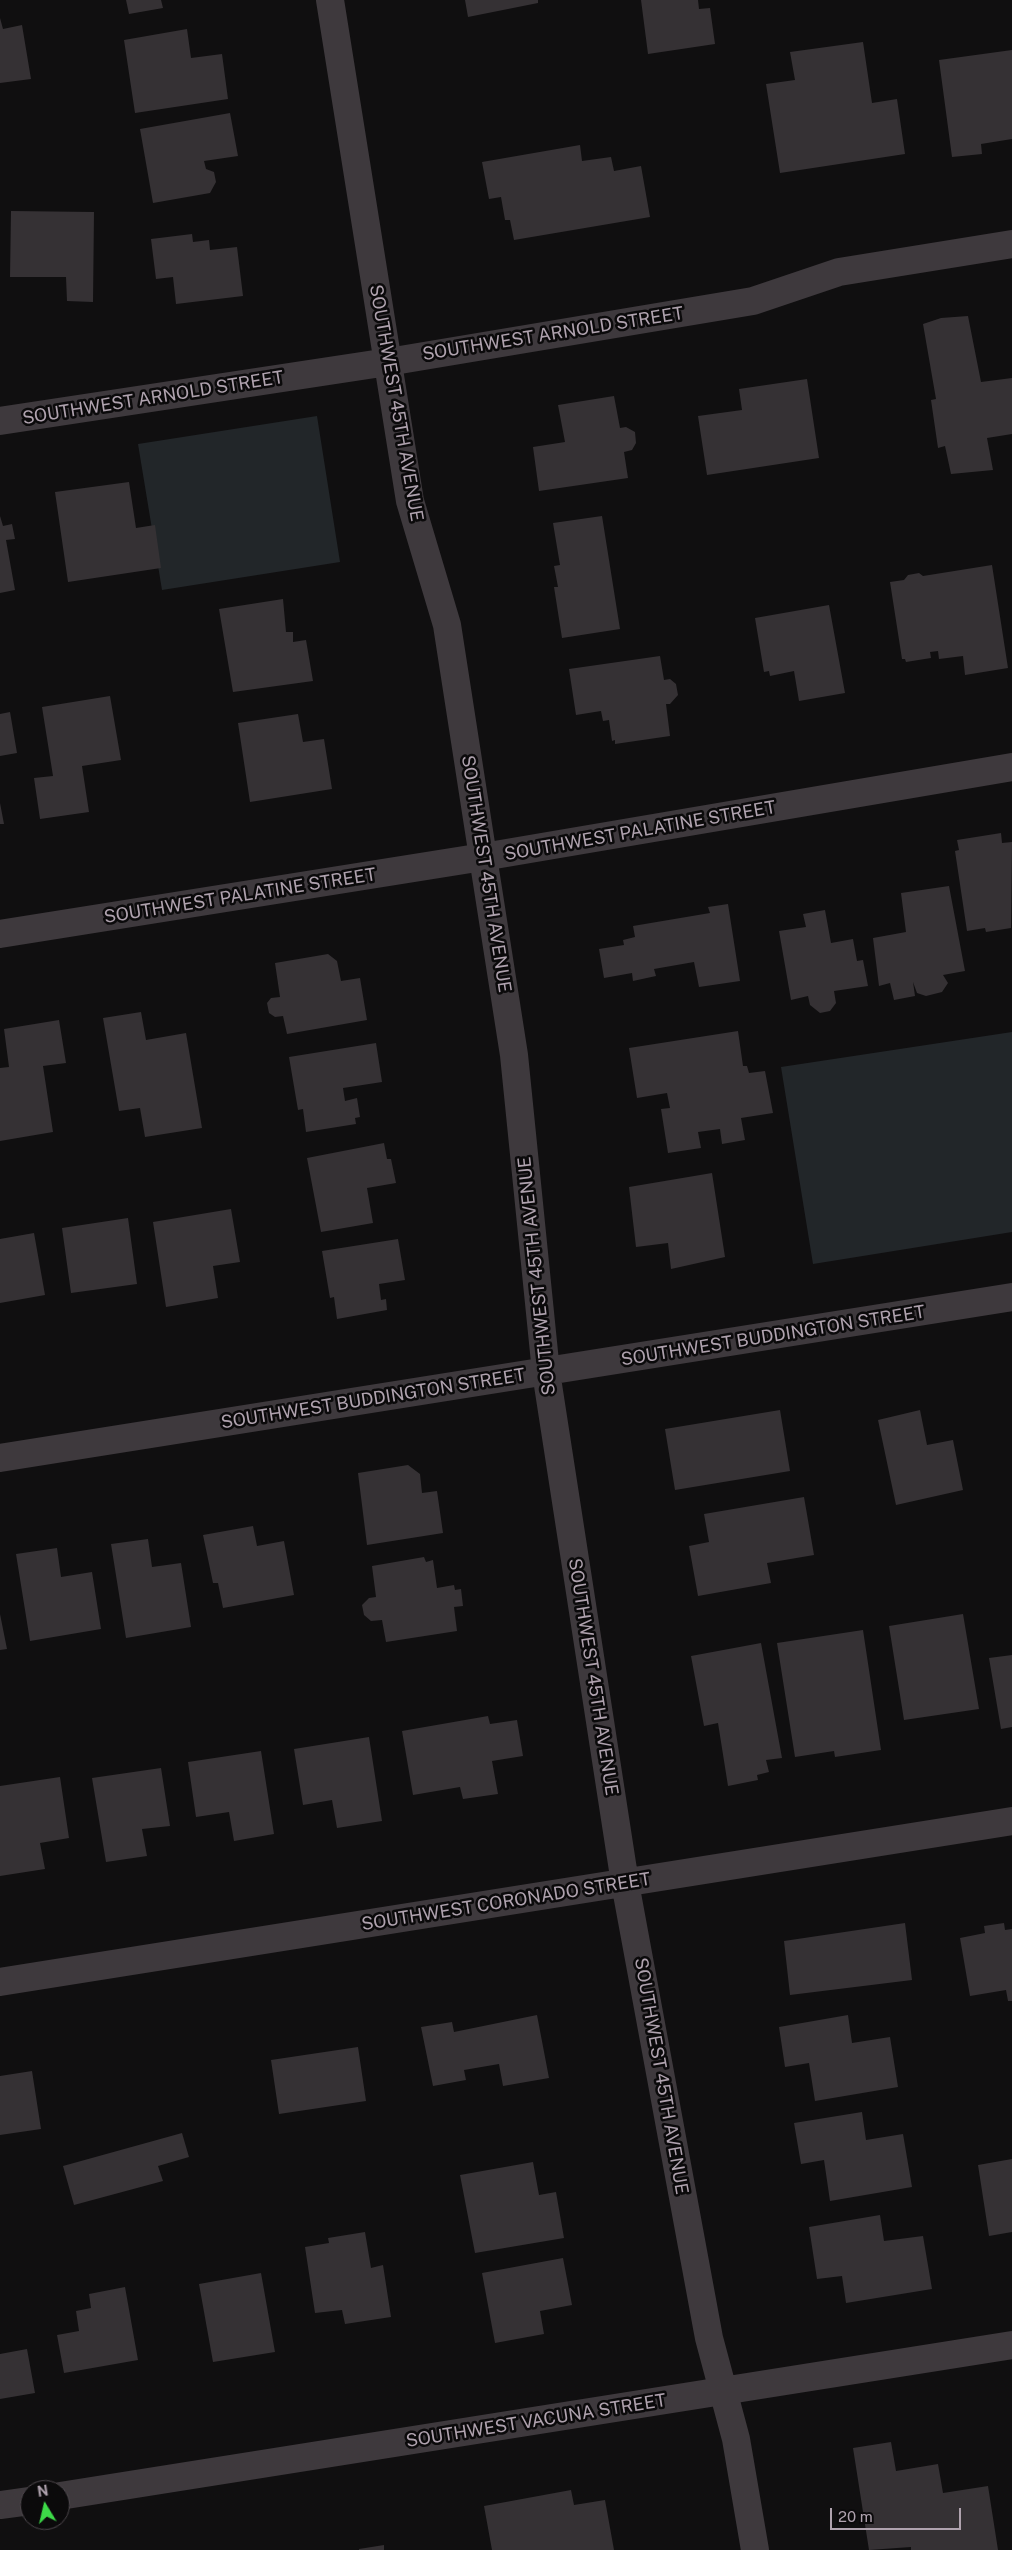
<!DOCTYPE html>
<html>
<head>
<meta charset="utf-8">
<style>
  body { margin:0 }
  #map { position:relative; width:1012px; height:2550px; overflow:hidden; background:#100f10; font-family:"Public Sans",sans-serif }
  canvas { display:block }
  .north { position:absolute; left:20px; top:2480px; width:50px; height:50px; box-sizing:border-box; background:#0b0a0b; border:1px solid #4d474c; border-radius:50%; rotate:351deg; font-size:14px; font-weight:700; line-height:20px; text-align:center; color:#afa2ae }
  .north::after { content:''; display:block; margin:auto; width:18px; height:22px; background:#3dd948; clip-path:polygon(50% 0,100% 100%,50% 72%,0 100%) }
  .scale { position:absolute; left:830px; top:2508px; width:131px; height:22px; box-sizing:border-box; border:2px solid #afa2ae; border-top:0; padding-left:6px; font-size:15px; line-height:18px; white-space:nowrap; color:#afa2ae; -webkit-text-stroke:4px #0b0a0b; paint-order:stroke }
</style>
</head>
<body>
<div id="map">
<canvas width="1012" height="2550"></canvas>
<div class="north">N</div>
<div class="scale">20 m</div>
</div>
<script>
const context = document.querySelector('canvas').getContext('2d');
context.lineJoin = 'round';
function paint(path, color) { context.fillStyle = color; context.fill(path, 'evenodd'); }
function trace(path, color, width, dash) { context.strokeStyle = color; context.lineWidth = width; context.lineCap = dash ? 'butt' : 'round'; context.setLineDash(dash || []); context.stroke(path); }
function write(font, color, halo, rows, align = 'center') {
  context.font = font + ' "Public Sans",sans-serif'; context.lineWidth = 5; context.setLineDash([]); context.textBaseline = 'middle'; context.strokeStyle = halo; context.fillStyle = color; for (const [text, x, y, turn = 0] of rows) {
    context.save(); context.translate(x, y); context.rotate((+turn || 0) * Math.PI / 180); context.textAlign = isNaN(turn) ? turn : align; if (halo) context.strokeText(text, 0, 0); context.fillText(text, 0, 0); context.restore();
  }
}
paint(new Path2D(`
  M 317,416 L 340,562 L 162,590 L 138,444 Z
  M 1012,1032 L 1012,1232 L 813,1264 L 781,1067 Z`), '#222629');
paint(new Path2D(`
  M 126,0 L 161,0 L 163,8 L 129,14 Z
  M 465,0 L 538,0 L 538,3 L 468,17 Z
  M 641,0 L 698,0 L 699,9 L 710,8 L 715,44 L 648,54 Z
  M 0,18 L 3,29 L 22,25 L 31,79 L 0,83 Z
  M 187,29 L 191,58 L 222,54 L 228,99 L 135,113 L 124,40 Z
  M 863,42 L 872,103 L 897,99 L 905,154 L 780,173 L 766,84 L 795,80 L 790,52 Z
  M 1012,50 L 1012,139 L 981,144 L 982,154 L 952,157 L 939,60 Z
  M 230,113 L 238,156 L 204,161 L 206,169 L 214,172 L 216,182 L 210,193 L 153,203 L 140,129 Z
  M 580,145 L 582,161 L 611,157 L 614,171 L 641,166 L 650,217 L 514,240 L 510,220 L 505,220 L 501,197 L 489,199 L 482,162 Z
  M 11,211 L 94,212 L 93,302 L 67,301 L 66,277 L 10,277 Z
  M 192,234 L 193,242 L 209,240 L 210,250 L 237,247 L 243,296 L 176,304 L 173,277 L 156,279 L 151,239 Z
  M 968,316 L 981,382 L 1012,378 L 1012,434 L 987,438 L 993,470 L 951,474 L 945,446 L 938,448 L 931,400 L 936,399 L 923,324 L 941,318 Z
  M 807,379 L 819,458 L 707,475 L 698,416 L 742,410 L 739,389 Z
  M 614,396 L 620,428 L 626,427 L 635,432 L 636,443 L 632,450 L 624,452 L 628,478 L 539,491 L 533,447 L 565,442 L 558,405 Z
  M 129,482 L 136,528 L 155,525 L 161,568 L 68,582 L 55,492 Z
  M 0,516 L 3,526 L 12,524 L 15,539 L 6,540 L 15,590 L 0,593 Z
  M 602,516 L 620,629 L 562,638 L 554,587 L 558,587 L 554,566 L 560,565 L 553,523 Z
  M 992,565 L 1008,668 L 965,675 L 963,656 L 939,659 L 938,651 L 930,652 L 931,658 L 906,662 L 905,659 L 902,659 L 890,582 L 904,580 L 908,575 L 919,573 L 923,576 Z
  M 283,599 L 286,632 L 293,632 L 293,642 L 306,640 L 313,681 L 233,692 L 219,609 Z
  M 829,605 L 845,693 L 799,701 L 794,671 L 770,676 L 769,671 L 764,672 L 755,618 Z
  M 660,656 L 664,680 L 670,679 L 676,684 L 678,695 L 670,704 L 666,704 L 670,736 L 615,744 L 615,740 L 612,741 L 609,720 L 603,721 L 601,711 L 576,715 L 569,669 Z
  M 110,696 L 121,760 L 82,766 L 89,812 L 40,819 L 34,778 L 53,776 L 42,707 Z
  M 10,712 L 17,753 L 0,756 L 0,714 Z
  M 298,714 L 303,742 L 324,739 L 332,789 L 250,802 L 238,723 Z
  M 0,803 L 4,824 L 0,824 Z
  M 1001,833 L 1002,843 L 1012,842 L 1011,928 L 986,932 L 985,928 L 967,931 L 955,851 L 959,850 L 957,840 Z
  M 949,886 L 965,971 L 943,975 L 948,983 L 942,992 L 926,996 L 917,993 L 913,982 L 915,996 L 894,1000 L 890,983 L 879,986 L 873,938 L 906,932 L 901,893 Z
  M 728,904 L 740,981 L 699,987 L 694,962 L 654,969 L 656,976 L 633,981 L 632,973 L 604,978 L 599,949 L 624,945 L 623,940 L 635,937 L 633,926 L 710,913 L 708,907 Z
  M 825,910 L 831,943 L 853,939 L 857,961 L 863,960 L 868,986 L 834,991 L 836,1003 L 830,1011 L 820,1013 L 810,1005 L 808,996 L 791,1000 L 779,931 L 806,927 L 803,914 Z
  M 328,954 L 337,961 L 341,981 L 360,978 L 367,1020 L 287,1034 L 283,1016 L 275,1017 L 269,1013 L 267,1003 L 271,998 L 280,997 L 275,963 Z
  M 141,1012 L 146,1040 L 186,1033 L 202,1128 L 145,1137 L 140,1108 L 119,1111 L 103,1018 Z
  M 59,1020 L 66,1063 L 43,1066 L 53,1132 L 0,1141 L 0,1068 L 9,1067 L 4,1029 Z
  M 738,1031 L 743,1066 L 747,1066 L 749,1073 L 765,1071 L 773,1113 L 741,1118 L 745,1140 L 722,1144 L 720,1129 L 698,1132 L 701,1148 L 668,1153 L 661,1109 L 670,1108 L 667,1093 L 637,1098 L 629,1048 Z
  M 376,1043 L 382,1082 L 343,1088 L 345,1101 L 357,1098 L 360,1117 L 355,1118 L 356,1124 L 306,1132 L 303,1109 L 298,1110 L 289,1057 Z
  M 384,1143 L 387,1159 L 391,1159 L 396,1183 L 367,1188 L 373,1223 L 321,1232 L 307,1158 Z
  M 712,1173 L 725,1257 L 671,1269 L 668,1243 L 636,1247 L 629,1187 Z
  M 231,1209 L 240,1262 L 213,1266 L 218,1298 L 166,1307 L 153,1222 Z
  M 128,1218 L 137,1284 L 71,1293 L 62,1228 Z
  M 34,1233 L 45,1295 L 0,1303 L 0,1239 Z
  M 398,1239 L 405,1280 L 379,1284 L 381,1300 L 386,1299 L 387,1310 L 337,1319 L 334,1297 L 330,1298 L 322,1251 Z
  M 780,1410 L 790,1471 L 675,1490 L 665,1429 Z
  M 920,1410 L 927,1445 L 953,1440 L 963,1490 L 896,1505 L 878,1420 Z
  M 408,1465 L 420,1474 L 422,1493 L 437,1491 L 443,1533 L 367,1545 L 358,1473 Z
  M 804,1497 L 814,1555 L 767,1563 L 771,1583 L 698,1596 L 689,1546 L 709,1542 L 704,1514 Z
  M 253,1526 L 257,1546 L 284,1541 L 294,1595 L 223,1608 L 218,1583 L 213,1583 L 203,1535 Z
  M 148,1539 L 152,1567 L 181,1563 L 191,1627 L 126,1638 L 111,1544 Z
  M 57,1548 L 61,1577 L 92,1572 L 101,1629 L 30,1641 L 16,1554 Z
  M 424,1557 L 426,1562 L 433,1560 L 437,1588 L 454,1585 L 455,1590 L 461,1589 L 463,1606 L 454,1607 L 457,1631 L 386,1642 L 382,1620 L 371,1621 L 364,1615 L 362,1605 L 369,1598 L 376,1597 L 372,1566 Z
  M 0,1614 L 7,1649 L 0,1650 Z
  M 963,1614 L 979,1709 L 904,1720 L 889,1626 Z
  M 863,1630 L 881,1750 L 835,1757 L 834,1751 L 795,1757 L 777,1643 Z
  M 761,1643 L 782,1758 L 766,1760 L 769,1772 L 757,1775 L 758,1780 L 728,1786 L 718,1723 L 704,1726 L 691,1656 Z
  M 1012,1655 L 1012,1727 L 1001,1729 L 989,1658 Z
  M 488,1716 L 490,1724 L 517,1720 L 523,1756 L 492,1761 L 498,1794 L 463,1799 L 460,1787 L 413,1795 L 402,1731 Z
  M 369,1737 L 382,1821 L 337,1828 L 332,1800 L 303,1805 L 294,1749 Z
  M 261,1751 L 274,1834 L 234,1841 L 229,1812 L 196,1817 L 188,1762 Z
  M 161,1768 L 170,1826 L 142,1829 L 147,1856 L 106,1862 L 92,1778 Z
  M 60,1777 L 69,1838 L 40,1843 L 45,1869 L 0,1876 L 0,1786 Z
  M 905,1923 L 912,1980 L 790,1995 L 784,1941 Z
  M 1004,1923 L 1005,1930 L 1012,1929 L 1012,2001 L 1008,2001 L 1006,1990 L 970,1996 L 960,1938 L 985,1933 L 984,1926 Z
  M 537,2015 L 549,2078 L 503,2086 L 499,2064 L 464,2070 L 466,2080 L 433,2086 L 421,2027 L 452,2022 L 454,2032 Z
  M 848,2015 L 852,2043 L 890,2037 L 898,2087 L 815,2101 L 809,2063 L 785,2067 L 779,2027 Z
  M 358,2047 L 366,2101 L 279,2114 L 271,2060 Z
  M 32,2071 L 41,2129 L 0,2135 L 0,2076 Z
  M 862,2112 L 866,2140 L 903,2134 L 912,2187 L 830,2201 L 824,2160 L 801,2164 L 794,2123 Z
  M 182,2133 L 189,2157 L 158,2166 L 163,2181 L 74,2205 L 63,2166 Z
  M 1012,2159 L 1012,2232 L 989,2236 L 978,2165 Z
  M 533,2162 L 539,2195 L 556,2192 L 564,2238 L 475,2253 L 460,2175 Z
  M 880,2215 L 884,2241 L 923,2236 L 932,2289 L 846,2303 L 842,2276 L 817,2279 L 809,2227 Z
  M 365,2232 L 371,2268 L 383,2265 L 391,2317 L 345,2324 L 342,2310 L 315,2313 L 305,2247 L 329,2243 L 328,2238 Z
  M 563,2258 L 572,2305 L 540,2311 L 544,2334 L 495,2343 L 482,2273 Z
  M 261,2273 L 275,2352 L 213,2362 L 199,2284 Z
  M 125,2287 L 138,2360 L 64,2373 L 57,2335 L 79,2331 L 76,2311 L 91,2308 L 89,2294 Z
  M 27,2349 L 35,2393 L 0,2399 L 0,2354 Z
  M 891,2442 L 896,2471 L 938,2464 L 943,2493 L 988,2486 L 998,2550 L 911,2550 L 911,2547 L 869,2550 L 853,2448 Z
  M 571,2490 L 574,2505 L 605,2500 L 614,2550 L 492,2550 L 484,2506 Z
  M 384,2545 L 384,2550 L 359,2550 L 359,2549 Z`), '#353134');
trace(new Path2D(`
  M 330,0 L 410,501 L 447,625 L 483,857 L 514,1055 L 546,1372 L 625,1883 L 709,2338 L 736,2439 L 755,2550
  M 0,421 L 388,362 L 753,301 L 839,272 L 1012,244
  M 0,934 L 483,857 L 1012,767
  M 0,1458 L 1012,1297
  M 0,1982 L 1012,1821
  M 60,2496 L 1012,2345
  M 0,2505 L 30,2501`), '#3e393d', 28);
write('18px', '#afa2ae', '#0b0a0b', [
  ["SOUTHWEST ARNOLD STREET",553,334,-9],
  ["SOUTHWEST ARNOLD STREET",153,398,-9],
  ["SOUTHWEST 45TH AVENUE",396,403,80],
  ["SOUTHWEST PALATINE STREET",640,831,-10],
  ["SOUTHWEST 45TH AVENUE",486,874,81],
  ["SOUTHWEST PALATINE STREET",240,896,-9],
  ["SOUTHWEST 45TH AVENUE",537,1276,-96],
  ["SOUTHWEST BUDDINGTON STREET",773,1336,-9],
  ["SOUTHWEST BUDDINGTON STREET",373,1399,-9],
  ["SOUTHWEST 45TH AVENUE",593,1677,81],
  ["SOUTHWEST CORONADO STREET",506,1902,-9],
  ["SOUTHWEST 45TH AVENUE",661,2076,80],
  ["SOUTHWEST VACUNA STREET",536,2421,-9]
]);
</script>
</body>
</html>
